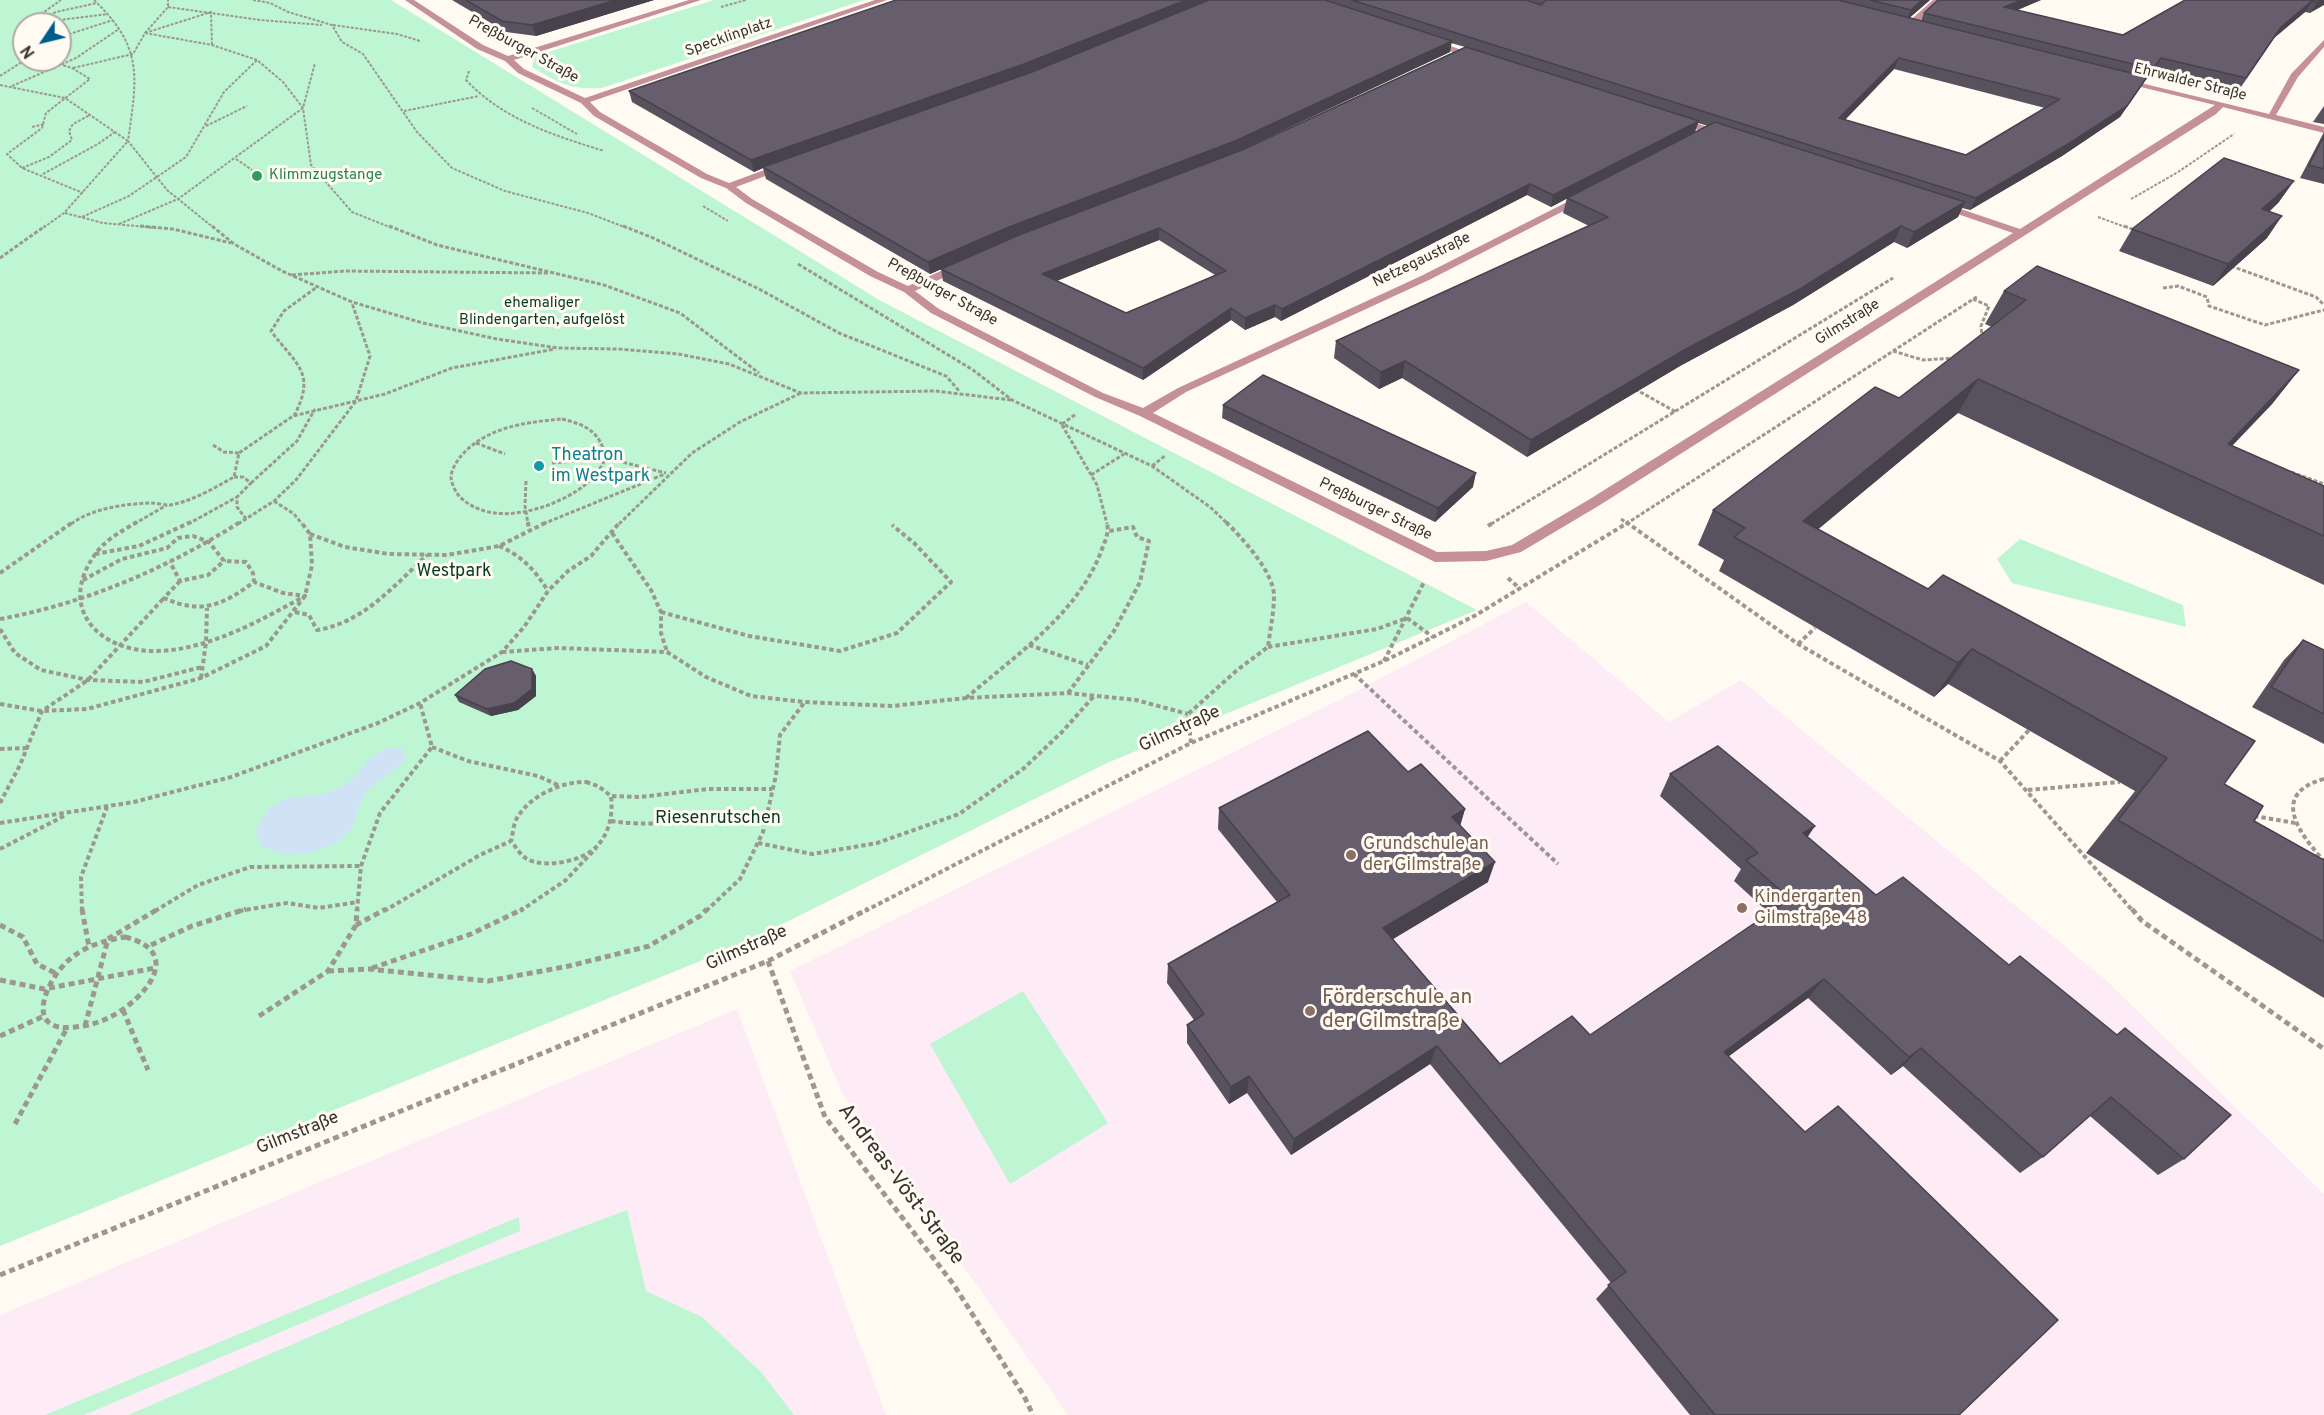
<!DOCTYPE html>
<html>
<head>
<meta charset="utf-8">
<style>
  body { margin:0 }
  #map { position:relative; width:2324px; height:1415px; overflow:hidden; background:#fffbf3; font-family:Overpass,sans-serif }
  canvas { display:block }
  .north { position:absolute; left:12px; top:12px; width:60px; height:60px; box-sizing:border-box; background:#fffbf3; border:2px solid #afaba4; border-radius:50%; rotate:235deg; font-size:16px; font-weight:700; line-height:24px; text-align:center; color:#38342d }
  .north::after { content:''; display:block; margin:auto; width:21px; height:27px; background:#005c8d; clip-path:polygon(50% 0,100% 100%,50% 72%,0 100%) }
</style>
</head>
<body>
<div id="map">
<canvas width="2324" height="1415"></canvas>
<div class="north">N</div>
</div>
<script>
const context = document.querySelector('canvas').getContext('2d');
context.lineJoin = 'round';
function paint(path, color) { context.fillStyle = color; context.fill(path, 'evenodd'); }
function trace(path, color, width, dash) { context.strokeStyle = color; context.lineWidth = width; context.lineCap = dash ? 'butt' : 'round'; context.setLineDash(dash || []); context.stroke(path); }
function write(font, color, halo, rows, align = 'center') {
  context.font = font + ' Overpass,sans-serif'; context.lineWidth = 6; context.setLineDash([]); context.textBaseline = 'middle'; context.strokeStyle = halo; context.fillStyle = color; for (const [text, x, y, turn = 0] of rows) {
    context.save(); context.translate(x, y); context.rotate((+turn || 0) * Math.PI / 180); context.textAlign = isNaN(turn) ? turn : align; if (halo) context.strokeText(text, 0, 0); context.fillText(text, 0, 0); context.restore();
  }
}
paint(new Path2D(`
  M 1526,602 L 1669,722 L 1741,680 L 2107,981 L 2324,1194 L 2324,1415 L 1068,1415 L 843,1095 L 790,971 L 1345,697 Z
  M 737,1009 L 886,1415 L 0,1415 L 0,1315 Z`), '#fdebf6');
paint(new Path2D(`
  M 0,0 L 391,0 L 881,301 L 1477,610 L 1107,763 L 742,944 L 0,1246 ZM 24,24 L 60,24 L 60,60 L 24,60 Z
  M 714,0 L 864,0 L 602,88 C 570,90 559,83 532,67 L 534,58 L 539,55 Z
  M 2020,539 L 2183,605 L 2186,627 L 2012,583 L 1997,559 Z
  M 1023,991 L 1108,1123 L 1010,1184 L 930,1044 Z
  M 627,1210 L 646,1291 L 702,1317 L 761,1372 L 794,1415 L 128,1415 L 451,1276 Z
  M 519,1217 L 520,1231 L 84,1415 L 45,1415 Z`), '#bef6d3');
paint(new Path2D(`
  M 390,747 L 402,748 L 406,758 C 395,774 377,779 365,794 C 356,805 358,822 348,833 C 334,848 303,857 283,854 C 276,853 268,848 261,846 L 255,831 L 268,810 L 285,798 L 320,795 L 336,790 L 351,780 L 374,755 Z`), '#d0e2f6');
trace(new Path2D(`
  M 94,0 C 144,48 137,77 128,141 L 167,190 L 214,228
  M 253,0 L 270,3 L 288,12 L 332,25 L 342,42 L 363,54 L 417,132 L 452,168 L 505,191 L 588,213 L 627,228
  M 168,7 L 260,20 L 322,25
  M 721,7 L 746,0
  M 41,19 L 56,12 L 97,3
  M 39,24 L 44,12 L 61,0
  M 50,24 L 60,20 L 108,14
  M 333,25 L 397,34 L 420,41
  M 145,33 L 212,45 L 257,60 L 283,82 L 303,108 L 311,165 L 352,212 L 392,228
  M 145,33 L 211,12 L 212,45
  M 60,37 L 113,20
  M 46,60 L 72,68 L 90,79 L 46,113 L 42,128 L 7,154 L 22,168 L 83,193
  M 73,68 L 133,54 L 145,33 L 168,7 L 168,0
  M 469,71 L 466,80 C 504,120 553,135 604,151
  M 0,76 L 25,60
  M 0,85 L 65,98 L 128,141 L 64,213 L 43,228
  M 12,86 L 76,58 L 119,29
  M 532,108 L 577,134
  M 404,111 L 479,96
  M 206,126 L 247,106
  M 32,127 L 45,124
  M 236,159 L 252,170
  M 22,168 L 49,157 L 72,140 L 69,131 L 73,124 L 90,115
  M 43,174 L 98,144 L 115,132
  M 2131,199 L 2178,172 L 2234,134
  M 703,206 L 728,221
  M 65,213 L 103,223 L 158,228
  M 82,217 L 129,196 L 186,157 L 224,92 L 257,60
  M 2098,217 L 2128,228
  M 119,224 L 178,199 L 303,108 L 315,63`), '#9c9891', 2, [3, 1.5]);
trace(new Path2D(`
  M 140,226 L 173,229 L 231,243
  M 212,226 L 234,244 L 282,271 L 352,302 L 423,323 L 497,339 L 558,348 L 618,349 L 678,354 L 729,364 L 801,393 L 935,391 L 1011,400
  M 389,226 L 437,245 L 604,285 L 680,313 L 759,373
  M 623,226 L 651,237 L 759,289 L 839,333 L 946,376 L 960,392
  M 2124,226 L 2137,231
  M 0,258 L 45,226
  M 798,264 L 973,370 L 1012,400 L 1152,466 L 1210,507 L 1228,524
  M 2231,266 L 2316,297 L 2324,305
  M 292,275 L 345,271 L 549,273
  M 2163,288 L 2178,286 L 2207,297 L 2209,306 L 2265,325 L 2324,310
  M 1973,299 L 1989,306 L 1981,326 L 1982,337
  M 1893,351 L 1923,360 L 1954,358
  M 1635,389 L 1676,412
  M 294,416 C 317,372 296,365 271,331 L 284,311 L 317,287
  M 562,419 C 587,425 600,432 606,458 C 593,483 577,493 551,504 C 522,515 485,521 460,497 C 456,493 451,483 451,477 C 451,470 457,461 461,456 C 486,427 526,422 562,419 Z
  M 1062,424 L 1076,414
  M 1062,425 L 1097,485 L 1107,524
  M 476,443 L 505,454
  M 213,445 L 224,452 L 239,453
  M 552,463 L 606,458 L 666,473
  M 1152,466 L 1166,455
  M 2291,472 L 2324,484
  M 1091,475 L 1124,454
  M 234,477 L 243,477 L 251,483 L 237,497 L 237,507 L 246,519
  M 526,481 L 525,506 L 528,524
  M 251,483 L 297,441 L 315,409
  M 274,501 L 294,514 L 302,524
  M 1621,519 L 1628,524
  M 71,524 C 93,508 124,504 151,503 C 157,503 164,505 170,505 C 193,501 214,488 234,477 L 239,453 L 293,416 L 385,394 L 452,368 L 555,349
  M 134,524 L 167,505
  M 188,524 L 237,497
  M 238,524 L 274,501 L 296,480 L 356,401 L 370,356 L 352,303
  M 543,524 L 665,474
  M 619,524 L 692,453 L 740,422 L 801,393
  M 1491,524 L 1893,278
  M 1626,524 L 1978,296`), '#9c9891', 3, [4, 2]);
trace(new Path2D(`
  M 137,522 C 122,531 103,541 94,556 C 57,609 100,652 156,651 C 209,650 259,621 305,596 L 283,593 L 254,582
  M 528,522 L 529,530
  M 1626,522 L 1798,644 L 2000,761 L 2133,911
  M 1488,526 L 1494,522
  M 612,533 L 651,590 L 661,612 L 661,633 L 667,652
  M 310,534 L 345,547 L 389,554 L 447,555 L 499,546 L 547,522
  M 499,546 C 522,556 535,570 548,591
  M 95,554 L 139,546 L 191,522
  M 0,573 L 73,522
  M 1508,578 L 1519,588
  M 83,580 L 122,559 L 167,548 L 178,538 L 193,536 L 209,542 L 224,561 L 208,575 L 180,581 L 170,562
  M 180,581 L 164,598 C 201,615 223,605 254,582 L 253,573 L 246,562 L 224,561
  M 295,612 L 309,615 L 317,630 C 363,623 395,585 427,555
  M 661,612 L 749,636 L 840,651 L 897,633 L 951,582 L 914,543 L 892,525
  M 0,619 C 84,604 168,568 240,522
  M 0,629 L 15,653 L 41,670 L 88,680 L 143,682 L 202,667
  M 1798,644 L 1815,628
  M 1029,645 L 1088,665
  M 1268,647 L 1377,629 L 1407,618 L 1433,637
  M 502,652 L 558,648 L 667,652 L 706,677 L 751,696 L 804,702 L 892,706 L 966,698 L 1068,693 L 1136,700 L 1188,714
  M 1384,661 L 1424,582
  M 1354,674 L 1558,864
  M 201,678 L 206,642 L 207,608
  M 1068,693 L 1114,631 L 1140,582 L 1149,541 L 1137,537 L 1133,527 L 1109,531
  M 966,698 C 1016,655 1079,613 1102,549 C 1106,539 1109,533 1107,522
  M 0,704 L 42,711 L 87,709 L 201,678 L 266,646 L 305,596 L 312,565 L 310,534 L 301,522
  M 1191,743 L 1188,714 L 1236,671 L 1268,647 C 1270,630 1274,613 1274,596 C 1274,572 1242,538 1226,522
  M 432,747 L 468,761 L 538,776 L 560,786
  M 0,749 L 27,748
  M 2000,761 L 2029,730
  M 2324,779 C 2270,794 2298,832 2324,861
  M 586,782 L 598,786 L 611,796 C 613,814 610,831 598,845 C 585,861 545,869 527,859 C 520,855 516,847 511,841 C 513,834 513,825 517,818 C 529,796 563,781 586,782 Z
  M 2028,790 L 2120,782
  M 612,796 L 640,797 L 708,789 L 772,789
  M 0,803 L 20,765 L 42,711 L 88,680 L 164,598
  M 2254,816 L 2295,823
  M 611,821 C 663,829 714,816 766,817
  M 0,823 L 134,802 L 231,777 L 378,723 L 420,703 L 502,652 L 524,627 L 548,591 L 568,571 L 591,556 L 620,522
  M 758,843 L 812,854 L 877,843 L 959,814 L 1023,769 L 1062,732 L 1094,696
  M 0,849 L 66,815
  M 82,911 L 81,877 L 107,807
  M 155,911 L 198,885 L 250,867 L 361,866
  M 239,911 L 287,903 L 319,908 L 358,902
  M 357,911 L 361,866 L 380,813 L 432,747 L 420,703
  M 384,911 L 480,855 L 511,841
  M 520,911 L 566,880 L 596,848
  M 706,911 L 740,879 L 763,832 L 776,775 L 780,735 L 804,703
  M 865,911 L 1191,743 L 1384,661 L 1433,637 L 1476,615 L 1629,522`), '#9c9891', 4, [4.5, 3]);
trace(new Path2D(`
  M 82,909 L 89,947
  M 2132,909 L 2142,921 L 2324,1049
  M 0,925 L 23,937 L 37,964 L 55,973
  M 356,925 L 386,909
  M 125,937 C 186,952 144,1000 110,1017 C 98,1023 87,1026 75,1027 C 21,1034 47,978 70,959 C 85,946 106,940 125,937 Z
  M 151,945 L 192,926 L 246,909
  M 768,961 L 825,1117 L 954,1285 L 1024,1396 L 1033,1415
  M 372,968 L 471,934 L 523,909
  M 328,971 L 369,969 L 488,981 L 569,966 L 649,946 L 700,916 L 707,909
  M 0,980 L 44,989 L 155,968
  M 123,1010 L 148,1070
  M 259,1016 L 328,971 L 356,925 L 357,909
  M 85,1026 L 108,939 L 158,909
  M 0,1036 L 44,1016
  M 15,1124 L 67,1028
  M 0,1275 L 768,961 L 868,909`), '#9c9891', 5, [6, 4]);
paint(new Path2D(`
  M 405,0 L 414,0 L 483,45 L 508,56 L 689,0 L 701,0 L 514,60 L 524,69 L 585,98 L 875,0 L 887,0 L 590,102 L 600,112 L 707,174 L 729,183 L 778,165 L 784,165 L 784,169 L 736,187 L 752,199 L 878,272 L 908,286 L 956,264 L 964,264 L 964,268 L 915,291 L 939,309 L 1103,393 L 1143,408 L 1178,388 L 1421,276 L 1579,196 L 1585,196 L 1585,200 L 1429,280 L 1186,392 L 1153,413 L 1437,552 L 1486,551 L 1512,545 L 1590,499 L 2013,233 L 1940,208 L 1940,204 L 1946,204 L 2020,229 L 2215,105 L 2120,82 L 2120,78 L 2269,114 L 2291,74 L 2324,40 L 2324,47 L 2298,77 L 2276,115 L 2324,127 L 2324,133 L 2223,107 L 2216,114 L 1600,505 L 1521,552 L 1486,561 L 1435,562 L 1140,416 L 1095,397 L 931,313 L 904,292 L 870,276 L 746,203 L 726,188 L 701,178 L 594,116 L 581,103 L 518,73 L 505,61 L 477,49 Z
  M 1933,0 L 1942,0 L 1912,28 L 1906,28 L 1906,24 Z
  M 1428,40 L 1434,40 L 1481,57 L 1474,59 L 1428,44 Z
  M 1677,117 L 1726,133 L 1728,135 L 1723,138 L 1674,122 L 1673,120 Z`), '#c59098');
paint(new Path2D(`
  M 452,0 L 654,0 L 536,36 L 506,32 Z
  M 896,0 L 1930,0 L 1909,18 L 1921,21 L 1924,13 L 1938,0 L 2041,0 L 2017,10 L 2123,35 L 2185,0 L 2324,0 L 2310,13 L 2305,12 L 2274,38 L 2239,90 L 2154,69 L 2146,80 L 2145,80 L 2120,117 L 2062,156 L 1970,210 L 1962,208 L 1958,217 L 1907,248 L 1894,242 L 1793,305 L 1680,366 L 1527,457 L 1402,378 L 1379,389 L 1334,358 L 1336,341 L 1589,226 L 1563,213 L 1567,198 L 1551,207 L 1527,195 L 1281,321 L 1275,317 L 1245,330 L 1231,320 L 1143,380 L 943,281 L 941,269 L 1013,238 L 930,274 L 766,179 L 763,168 L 754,172 L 632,102 L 629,91 ZM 1451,43 L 1465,47 L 1235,153 L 1450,52 ZM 1894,69 L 2045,108 L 1966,155 L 1845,120 ZM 1698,123 L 1708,126 L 1683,139 ZM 1159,240 L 1215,275 L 1126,313 L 1057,281 Z
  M 2324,106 L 2324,124 L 2313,122 Z
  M 2324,132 L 2324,184 L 2300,178 Z
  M 2279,202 L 2269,212 L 2267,238 L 2213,286 L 2119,251 L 2132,229 Z
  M 2004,291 L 2299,370 L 2272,404 L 2232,446 L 2324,486 L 2324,585 L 1958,413 L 1818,529 L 2224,784 L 2254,821 L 2324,860 L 2324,998 L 2086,853 L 2135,791 L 1948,684 L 1934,697 L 1719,571 L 1724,560 L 1698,545 L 1713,510 L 1899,398 L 1992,327 L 1985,324 Z
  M 1223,405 L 1473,487 L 1435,522 L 1222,418 Z
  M 2303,640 L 2324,650 L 2324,744 L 2252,707 L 2284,660 Z
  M 532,669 L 536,676 L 536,696 L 518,710 L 491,716 L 459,702 L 455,695 Z
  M 1408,772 L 1465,809 L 1460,825 L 1488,882 L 1393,939 L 1500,1064 L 1590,1035 L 1769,913 L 1734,881 L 1741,869 L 1660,796 L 1670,774 L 1808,837 L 2184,1159 L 2158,1175 L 2090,1116 L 2043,1157 L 2020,1173 L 1903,1066 L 1891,1075 L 1808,998 L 1729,1056 L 1959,1415 L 1690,1415 L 1596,1299 L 1611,1283 L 1430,1064 L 1291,1155 L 1247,1093 L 1229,1104 L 1187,1043 L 1187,1025 L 1194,1020 L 1167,983 L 1168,964 L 1277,902 L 1218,829 L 1219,808 Z`), '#58515e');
paint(new Path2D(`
  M 616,0 L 654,0 L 536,36 L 532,25 Z
  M 1186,0 L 1212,0 L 1025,75 L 763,167 L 763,168 L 754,172 L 751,160 Z
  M 1922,0 L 1930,0 L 1906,21 L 1911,10 Z
  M 2022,0 L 2041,0 L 1999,18 L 2004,7 Z
  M 2321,0 L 2324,0 L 2324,5 L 2310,13 L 2317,3 Z
  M 2312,1 L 2305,12 L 2274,38 L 2239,90 L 2281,27 Z
  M 1452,41 L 1450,52 L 1234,153 L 1010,239 L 930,274 L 928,262 L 1009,227 Z
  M 1899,58 L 1894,69 L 1835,130 L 1839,118 Z
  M 2147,77 L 2140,88 L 2120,117 L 2062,156 L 1970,210 L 1976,198 Z
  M 1699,121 L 1695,132 L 1551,207 L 1553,195 Z
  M 2294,181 L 2279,202 L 2247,231 L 2262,209 Z
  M 1530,184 L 1527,195 L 1281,321 L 1282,309 Z
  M 1965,202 L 1958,217 L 1907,248 L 1914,232 Z
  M 2282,216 L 2267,238 L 2213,286 L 2228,264 Z
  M 1901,226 L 1894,242 L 1793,305 L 1680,366 L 1527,457 L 1531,440 L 1686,349 Z
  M 1159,228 L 1159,240 L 1043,286 L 1042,274 Z
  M 1275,305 L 1275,317 L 1245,330 L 1245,318 Z
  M 1231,308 L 1231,320 L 1143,380 L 1143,368 Z
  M 1405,361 L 1402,378 L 1379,389 L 1381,372 Z
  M 2299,370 L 2272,404 L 2201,478 L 2228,444 Z
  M 1978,379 L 1958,413 L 1786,556 L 1803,521 Z
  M 1476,473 L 1473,487 L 1435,522 L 1438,508 Z
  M 1972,649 L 1948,684 L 1934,697 L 1958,663 Z
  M 532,669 L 536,676 L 536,696 L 518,710 L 491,716 L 487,709 Z
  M 1465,809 L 1459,830 L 1452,817 Z
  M 1815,826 L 1801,847 L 1803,833 Z
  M 1495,862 L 1488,882 L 1378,948 L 1383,928 Z
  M 1824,979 L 1808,998 L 1710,1070 L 1724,1052 Z
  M 1437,1046 L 1430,1064 L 1291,1155 L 1294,1139 Z
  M 1921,1048 L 1903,1066 L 1891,1075 L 1909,1057 Z
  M 1249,1076 L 1247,1093 L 1229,1104 L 1231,1087 Z`), '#47424c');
const building = new Path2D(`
  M 466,0 L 616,0 L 532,25 L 502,21 Z
  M 896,0 L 1186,0 L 1024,64 L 751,160 L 629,91 Z
  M 1209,0 L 1325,0 L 1452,41 L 1235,141 L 1009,227 L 928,262 L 763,167 L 1032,72 Z
  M 1352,0 L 1526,0 L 1541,5 L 1546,0 L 1838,0 L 2147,77 L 2127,106 L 2068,144 L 1976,198 ZM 1899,58 L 2060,99 L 1966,155 L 1839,118 Z
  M 1870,0 L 1922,0 L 1911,10 Z
  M 1938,0 L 2022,0 L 2004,7 L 2123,35 L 2185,0 L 2321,0 L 2317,3 L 2312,1 L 2281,27 L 2246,78 L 2161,58 L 2153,69 L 1924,13 Z
  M 1466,47 L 1699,121 L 1553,195 L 1530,184 L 1282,309 L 1275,305 L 1245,318 L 1231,308 L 1143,368 L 941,269 L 1019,235 L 1242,150 ZM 1159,228 L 1226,271 L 1126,313 L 1042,274 Z
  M 1715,122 L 1965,202 L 1914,232 L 1901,226 L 1800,289 L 1686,349 L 1531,440 L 1405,361 L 1381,372 L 1336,341 L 1608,217 L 1567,198 Z
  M 2324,136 L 2324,169 L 2309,165 Z
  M 2224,158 L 2294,181 L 2262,209 L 2282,216 L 2228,264 L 2132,229 Z
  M 2037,266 L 2299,370 L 2228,444 L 2324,486 L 2324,536 L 1978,379 L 1803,521 L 1928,589 L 1943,575 L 2255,741 L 2224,784 L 2263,806 L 2254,821 L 2324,860 L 2324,942 L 2118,820 L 2167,758 L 1972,649 L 1958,663 L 1734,537 L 1745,528 L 1713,510 L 1875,387 L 1899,398 L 2026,300 L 2004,291 Z
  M 1263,375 L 1476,473 L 1438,508 L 1223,405 Z
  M 2303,640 L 2324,650 L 2324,714 L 2271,687 Z
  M 511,661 L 532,669 L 532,689 L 514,703 L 487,709 L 455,695 L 485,669 Z
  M 1368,731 L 1408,772 L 1421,764 L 1465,809 L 1452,817 L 1495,862 L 1383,928 L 1500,1064 L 1572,1016 L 1590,1035 L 1790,899 L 1746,860 L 1758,853 L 1670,774 L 1718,746 L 1815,826 L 1803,833 L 1876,895 L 1903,877 L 2009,965 L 2020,956 L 2117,1035 L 2125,1028 L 2231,1115 L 2184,1159 L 2111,1097 L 2043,1157 L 1921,1048 L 1909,1057 L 1824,979 L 1724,1052 L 1805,1132 L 1838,1106 L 2058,1320 L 1959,1415 L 1715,1415 L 1608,1285 L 1626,1272 L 1437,1046 L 1294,1139 L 1249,1076 L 1231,1087 L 1187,1025 L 1204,1014 L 1168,964 L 1290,895 L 1219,808 Z`);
paint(building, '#665e6d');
trace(building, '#47424c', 1.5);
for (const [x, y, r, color] of [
  [257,176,6,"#2e9e5b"],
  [539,466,6,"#0f9aa8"],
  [1351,855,6,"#8d6e63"],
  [1742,908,6,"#8d6e63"],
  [1310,1011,6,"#8d6e63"]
]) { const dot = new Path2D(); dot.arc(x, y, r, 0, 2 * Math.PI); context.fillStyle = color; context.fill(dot); trace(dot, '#fffbf3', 2); }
write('15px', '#38342d', '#fffbf3', [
  ["Specklinplatz",729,38,-19],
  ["Preßburger Straße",523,50,29],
  ["Ehrwalder Straße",2190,83,14],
  ["Netzegaustraße",1422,261,-26],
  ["Preßburger Straße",942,293,29],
  ["Gilmstraße",1848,323,-32],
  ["Preßburger Straße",1375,510,26]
]);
write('15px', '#27864d', '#fffbf3', [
  ["Klimmzugstange",269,176]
], 'left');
write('15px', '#073b23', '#fffbf3', [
  ["ehemaliger",542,304],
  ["Blindengarten, aufgelöst",542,321]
]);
write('18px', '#0d838f', '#fffbf3', [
  ["Theatron",551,456],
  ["im Westpark",551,477]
], 'left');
write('18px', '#073b23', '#fffbf3', [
  ["Westpark",454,572],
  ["Riesenrutschen",718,819]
]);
write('18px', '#38342d', '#fffbf3', [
  ["Gilmstraße",1180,730,-25],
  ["Gilmstraße",747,949,-24],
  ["Gilmstraße",298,1134,-22]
]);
write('18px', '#785e54', '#fffbf3', [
  ["Grundschule an",1363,845],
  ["der Gilmstraße",1363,866],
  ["Kindergarten",1754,898],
  ["Gilmstraße 48",1754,919]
], 'left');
write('21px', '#785e54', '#fffbf3', [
  ["Förderschule an",1322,999],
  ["der Gilmstraße",1322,1023]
], 'left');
write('21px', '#38342d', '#fffbf3', [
  ["Andreas-Vöst-Straße",900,1185,53]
]);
</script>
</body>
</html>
